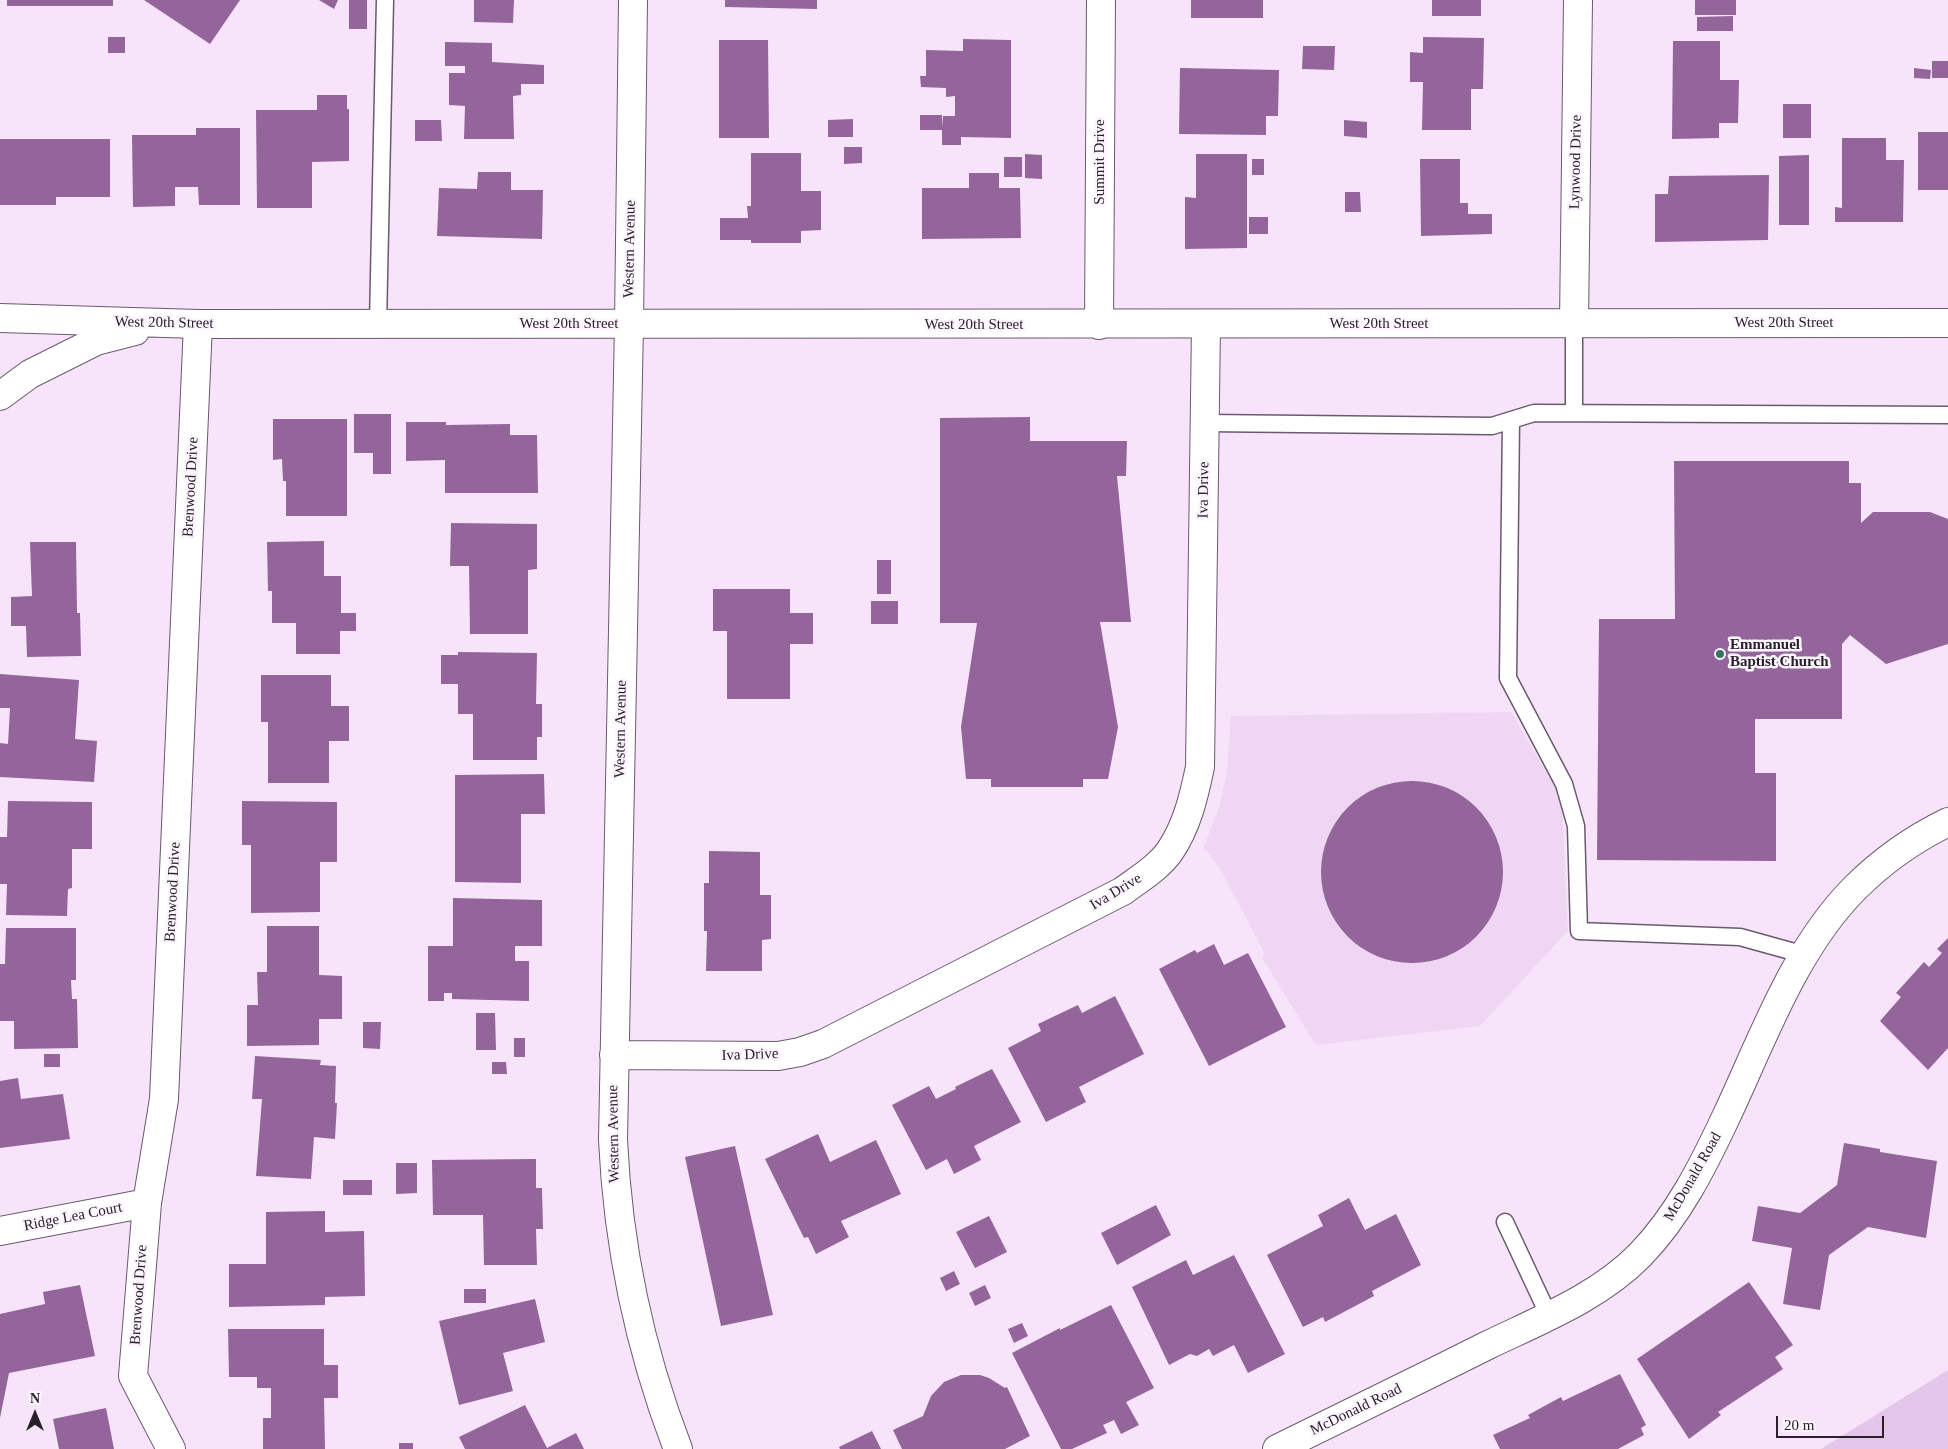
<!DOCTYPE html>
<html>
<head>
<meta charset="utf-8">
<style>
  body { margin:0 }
  #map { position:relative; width:1948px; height:1449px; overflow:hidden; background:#f7e4fa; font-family:"Times New Roman",serif }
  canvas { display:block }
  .north { position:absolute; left:10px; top:1389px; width:50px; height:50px; -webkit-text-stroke:4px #fdf5fe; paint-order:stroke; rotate:0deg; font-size:14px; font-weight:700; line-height:20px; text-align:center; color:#282129 }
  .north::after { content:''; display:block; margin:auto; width:18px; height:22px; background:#282129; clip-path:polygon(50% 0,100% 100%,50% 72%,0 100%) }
  .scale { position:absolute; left:1776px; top:1416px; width:108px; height:22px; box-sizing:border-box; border:2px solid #282129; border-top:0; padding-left:6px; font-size:15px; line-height:18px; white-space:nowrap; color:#282129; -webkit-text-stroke:4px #fdf5fe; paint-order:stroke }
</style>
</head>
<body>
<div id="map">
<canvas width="1948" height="1449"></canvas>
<div class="north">N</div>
<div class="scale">20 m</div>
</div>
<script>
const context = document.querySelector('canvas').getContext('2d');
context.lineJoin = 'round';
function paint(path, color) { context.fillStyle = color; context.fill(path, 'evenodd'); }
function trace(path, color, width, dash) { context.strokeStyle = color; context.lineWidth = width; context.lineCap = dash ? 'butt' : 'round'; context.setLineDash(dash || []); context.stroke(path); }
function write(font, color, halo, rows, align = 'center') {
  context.font = font + ' "Times New Roman",serif'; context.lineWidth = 5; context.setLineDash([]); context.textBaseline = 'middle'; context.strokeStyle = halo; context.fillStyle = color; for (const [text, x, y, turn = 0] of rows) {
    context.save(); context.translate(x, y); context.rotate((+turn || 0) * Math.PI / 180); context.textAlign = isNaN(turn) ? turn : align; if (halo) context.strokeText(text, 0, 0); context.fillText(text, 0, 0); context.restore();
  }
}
paint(new Path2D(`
  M 1511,712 L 1562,799 L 1568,931 L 1480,1026 L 1316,1045 L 1262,958 L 1265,954 L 1220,869 L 1207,851 L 1203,849 L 1220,805 L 1227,770 L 1231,716 Z`), '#efd7f3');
paint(new Path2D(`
  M 1948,1370 L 1948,1449 L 1821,1449 Z`), '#e5c6eb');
paint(new Path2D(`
  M 7,0 L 113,0 L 113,6 L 7,6 Z
  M 144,0 L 240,0 L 210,44 Z
  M 319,0 L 338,0 L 334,9 Z
  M 349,0 L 367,0 L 367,29 L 349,29 Z
  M 474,0 L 514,0 L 513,23 L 474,22 Z
  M 725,0 L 817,0 L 817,9 L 725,7 Z
  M 1191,0 L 1263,0 L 1263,18 L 1191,18 Z
  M 1432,0 L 1481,0 L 1481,16 L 1432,16 Z
  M 1695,0 L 1736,0 L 1736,15 L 1695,15 Z
  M 1733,16 L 1733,31 L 1697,31 L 1697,17 Z
  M 108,37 L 125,37 L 125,53 L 108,53 Z
  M 1423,37 L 1484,38 L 1483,89 L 1471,89 L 1471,130 L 1422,130 L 1423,82 L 1410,82 L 1410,52 L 1423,53 Z
  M 963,39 L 1011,40 L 1011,138 L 961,137 L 961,145 L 942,145 L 942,130 L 920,130 L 920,115 L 942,115 L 942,127 L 943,116 L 955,116 L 955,96 L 946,97 L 946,88 L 921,87 L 920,76 L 926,76 L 926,50 L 963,51 Z
  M 719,40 L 768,40 L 769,138 L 719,138 Z
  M 1673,41 L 1720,41 L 1720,80 L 1739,80 L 1738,123 L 1719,123 L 1719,138 L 1672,139 Z
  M 445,42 L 492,43 L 492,62 L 544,65 L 544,84 L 521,84 L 521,95 L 513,96 L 514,139 L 464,139 L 465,106 L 449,105 L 449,73 L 465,73 L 465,66 L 445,66 Z
  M 1303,46 L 1335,46 L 1334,70 L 1302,69 Z
  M 1932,61 L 1948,61 L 1948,78 L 1932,78 Z
  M 1180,68 L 1279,70 L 1278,116 L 1266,116 L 1266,135 L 1179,134 Z
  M 1914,68 L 1931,70 L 1930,79 L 1914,78 Z
  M 317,95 L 347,95 L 347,109 L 349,109 L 349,161 L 312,162 L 312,208 L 257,208 L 256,110 L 317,110 Z
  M 1783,104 L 1811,104 L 1811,138 L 1783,138 Z
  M 853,119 L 853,137 L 828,137 L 828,120 Z
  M 415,120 L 441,120 L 442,141 L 415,141 Z
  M 1344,120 L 1367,122 L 1367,138 L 1344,136 Z
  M 196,128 L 240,128 L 240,205 L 199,205 L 198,187 L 175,187 L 175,206 L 133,207 L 132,135 L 196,135 Z
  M 1918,132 L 1948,132 L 1948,190 L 1918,190 Z
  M 1842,138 L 1886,138 L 1886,160 L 1904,160 L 1903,222 L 1835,222 L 1835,207 L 1842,208 Z
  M 0,139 L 110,139 L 110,197 L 56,197 L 56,205 L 0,205 Z
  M 844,147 L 862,147 L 862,163 L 844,164 Z
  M 751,153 L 801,153 L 801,191 L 821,191 L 821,230 L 801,231 L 801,243 L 751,243 L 751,240 L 720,240 L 720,218 L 748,218 L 747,206 L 751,206 Z
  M 1025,154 L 1042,155 L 1042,179 L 1025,178 Z
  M 1196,154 L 1247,154 L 1247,248 L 1185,249 L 1185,197 L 1196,198 Z
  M 1809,155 L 1809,225 L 1779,225 L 1779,156 Z
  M 1004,157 L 1022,157 L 1022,177 L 1004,177 Z
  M 1252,159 L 1264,159 L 1264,175 L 1252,175 Z
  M 1420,159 L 1460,159 L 1460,203 L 1468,203 L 1468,214 L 1492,214 L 1492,234 L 1421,236 Z
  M 478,172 L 511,172 L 511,190 L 543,190 L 542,239 L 437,236 L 439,188 L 477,189 Z
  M 969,173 L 999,173 L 999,188 L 1020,188 L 1021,238 L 922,239 L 922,188 L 969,188 Z
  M 1769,175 L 1768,240 L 1655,242 L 1655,194 L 1668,194 L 1669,176 Z
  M 1345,192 L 1360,192 L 1361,212 L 1345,212 Z
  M 1249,217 L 1268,217 L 1268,234 L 1249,234 Z
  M 354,414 L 391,414 L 391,474 L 373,474 L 373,453 L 354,453 Z
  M 1030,417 L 1030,441 L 1127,441 L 1126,476 L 1117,476 L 1131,622 L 1100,622 L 1118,727 L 1108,779 L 1083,779 L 1083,787 L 991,787 L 991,779 L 966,779 L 961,727 L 977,623 L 940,623 L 940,418 Z
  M 273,419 L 347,419 L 347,516 L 286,516 L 286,481 L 283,481 L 282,459 L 273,460 Z
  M 406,422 L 446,422 L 446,425 L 510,424 L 510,435 L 537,435 L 538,493 L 445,493 L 445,460 L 406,461 Z
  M 1674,461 L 1849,461 L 1849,483 L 1861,483 L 1861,523 L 1873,512 L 1930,512 L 1948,519 L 1948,644 L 1886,664 L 1850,635 L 1842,644 L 1842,719 L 1755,719 L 1755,773 L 1776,773 L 1776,861 L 1597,860 L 1599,619 L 1675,619 Z
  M 451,523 L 537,524 L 537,569 L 528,570 L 528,634 L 470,634 L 469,566 L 450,566 Z
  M 324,541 L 324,576 L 341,576 L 341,613 L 356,613 L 356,631 L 340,631 L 340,654 L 296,654 L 296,623 L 272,623 L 272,591 L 268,591 L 267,542 Z
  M 30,542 L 76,542 L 77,613 L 80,613 L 81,656 L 27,657 L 26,626 L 11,626 L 11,597 L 32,596 Z
  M 877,560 L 891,560 L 891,594 L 877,594 Z
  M 713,589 L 790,589 L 790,613 L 813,613 L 813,644 L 790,644 L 790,699 L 727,699 L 727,631 L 713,631 Z
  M 871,601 L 898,601 L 898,624 L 871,624 Z
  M 458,652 L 537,653 L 536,704 L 542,704 L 542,737 L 537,737 L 537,760 L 473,760 L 473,714 L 458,714 L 458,684 L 441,684 L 441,655 L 458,655 Z
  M 0,674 L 79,680 L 75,739 L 97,741 L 94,782 L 0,777 L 0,743 L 8,744 L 10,708 L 0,708 Z
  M 261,675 L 331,675 L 331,706 L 349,706 L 349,741 L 329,741 L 329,783 L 268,783 L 268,722 L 261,722 Z
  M 544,774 L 545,814 L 521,814 L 521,883 L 455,882 L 455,775 Z
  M1321 872a91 91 0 1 1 182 0a91 91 0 1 1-182 0Z
  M 8,801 L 92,802 L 92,849 L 72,849 L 72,888 L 68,889 L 67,916 L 6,915 L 7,884 L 0,884 L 0,837 L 7,837 Z
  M 242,801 L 337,802 L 337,862 L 320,862 L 320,912 L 251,913 L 251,845 L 242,845 Z
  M 709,851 L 760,852 L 760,895 L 771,895 L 771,939 L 762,940 L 762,971 L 706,971 L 707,931 L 704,931 L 704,883 L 709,883 Z
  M 453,898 L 542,900 L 542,946 L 515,946 L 515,961 L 529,961 L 529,1001 L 452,999 L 452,993 L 444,993 L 444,1001 L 428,1001 L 428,946 L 453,946 Z
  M 267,926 L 319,926 L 319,975 L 342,976 L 342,1019 L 319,1019 L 319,1045 L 247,1046 L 247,1005 L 258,1005 L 257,972 L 267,972 Z
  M 6,928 L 76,928 L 76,980 L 71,980 L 72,999 L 77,999 L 78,1048 L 14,1049 L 14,1021 L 0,1021 L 0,964 L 5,964 Z
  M 1948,938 L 1948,1048 L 1928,1070 L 1880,1021 L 1901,997 L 1896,993 L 1924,962 L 1929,967 L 1942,953 L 1937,949 Z
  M 1214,944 L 1224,965 L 1248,953 L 1286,1027 L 1209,1066 L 1159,969 L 1195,950 L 1197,953 Z
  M 1115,996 L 1144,1054 L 1079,1087 L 1086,1102 L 1046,1122 L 1008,1048 L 1041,1031 L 1038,1024 L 1078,1005 L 1082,1013 Z
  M 476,1013 L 495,1013 L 496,1050 L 476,1050 Z
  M 363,1022 L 381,1022 L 380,1049 L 363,1048 Z
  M 514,1038 L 525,1038 L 525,1057 L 514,1057 Z
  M 44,1054 L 60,1054 L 60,1067 L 44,1067 Z
  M 255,1056 L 321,1060 L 320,1065 L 336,1066 L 335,1103 L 337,1103 L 335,1139 L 314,1137 L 311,1179 L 256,1176 L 262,1099 L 252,1099 Z
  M 492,1062 L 506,1062 L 507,1074 L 492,1074 Z
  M 992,1069 L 1021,1122 L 974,1146 L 981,1160 L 954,1174 L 947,1159 L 926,1170 L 892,1105 L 929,1086 L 936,1099 L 956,1089 L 955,1087 Z
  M 18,1078 L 21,1099 L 63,1094 L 70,1139 L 0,1148 L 0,1081 Z
  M 818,1134 L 830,1162 L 876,1140 L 901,1194 L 841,1221 L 849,1237 L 816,1254 L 808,1237 L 804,1238 L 765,1159 Z
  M 1844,1143 L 1880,1149 L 1880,1152 L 1937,1161 L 1926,1238 L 1868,1227 L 1829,1255 L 1820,1310 L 1783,1304 L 1792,1248 L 1752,1241 L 1758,1206 L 1800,1213 L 1837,1185 Z
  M 735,1146 L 773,1315 L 721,1326 L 685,1157 Z
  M 536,1159 L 536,1188 L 542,1188 L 543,1229 L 536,1229 L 537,1265 L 484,1265 L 483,1215 L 433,1215 L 432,1160 Z
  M 396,1163 L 417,1163 L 417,1193 L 396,1194 Z
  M 343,1180 L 372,1180 L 372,1195 L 343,1195 Z
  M 1349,1198 L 1365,1230 L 1396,1214 L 1421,1265 L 1372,1291 L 1374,1296 L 1325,1322 L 1323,1317 L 1303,1327 L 1267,1255 L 1323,1226 L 1318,1215 Z
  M 1156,1205 L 1171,1235 L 1117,1265 L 1101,1233 Z
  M 325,1211 L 325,1232 L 364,1231 L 365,1296 L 325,1297 L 325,1305 L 229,1307 L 229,1264 L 266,1264 L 266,1212 Z
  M 989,1216 L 1007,1252 L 975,1268 L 956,1232 Z
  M 1234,1255 L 1285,1354 L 1248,1373 L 1234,1345 L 1213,1356 L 1209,1349 L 1197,1356 L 1190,1354 L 1169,1365 L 1132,1287 L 1186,1260 L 1193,1275 Z
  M 954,1271 L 960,1284 L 946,1291 L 940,1278 Z
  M 1749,1282 L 1793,1345 L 1775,1357 L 1783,1369 L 1718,1412 L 1721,1415 L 1689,1439 L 1637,1359 Z
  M 80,1285 L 95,1356 L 9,1373 L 0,1418 L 0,1314 L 45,1304 L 43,1292 Z
  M 985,1285 L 991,1298 L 975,1306 L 969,1293 Z
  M 464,1289 L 486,1289 L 486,1303 L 464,1303 Z
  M 535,1299 L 545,1342 L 503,1353 L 513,1391 L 459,1405 L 439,1321 Z
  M 1111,1305 L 1154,1388 L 1126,1402 L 1139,1425 L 1121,1434 L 1114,1420 L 1103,1425 L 1107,1433 L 1072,1449 L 1061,1449 L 1012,1353 L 1060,1328 L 1060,1330 Z
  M 1022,1323 L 1028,1336 L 1014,1343 L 1008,1329 Z
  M 228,1329 L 324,1329 L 324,1365 L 338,1365 L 338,1398 L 324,1398 L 325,1449 L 263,1449 L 263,1418 L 271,1418 L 271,1388 L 257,1388 L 257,1377 L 229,1377 Z
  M 1620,1374 L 1646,1425 L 1641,1428 L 1644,1435 L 1618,1449 L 1500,1449 L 1493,1435 L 1530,1418 L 1528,1415 L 1561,1397 L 1563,1401 Z
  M 961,1375 L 980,1375 L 989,1378 L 1005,1388 L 1007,1387 L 1030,1436 L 1005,1449 L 902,1449 L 893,1430 L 923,1416 L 931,1396 L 944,1382 Z
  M 525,1405 L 547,1448 L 576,1433 L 584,1449 L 465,1449 L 459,1437 Z
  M 106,1408 L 114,1449 L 59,1449 L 53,1419 Z
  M 872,1431 L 881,1449 L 840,1449 L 839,1447 Z
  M 399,1443 L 413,1443 L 413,1449 L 399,1449 Z`), '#93659b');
const lane = new Path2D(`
  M 378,323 L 385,0
  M 1574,413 L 1574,323
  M 1511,420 L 1508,678 L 1564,784 L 1576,826 L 1579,931 L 1740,937 L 1805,955
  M 1205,423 L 1492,426 L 1534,413 L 1948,415
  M 1505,1222 L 1549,1316`);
const street = new Path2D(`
  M 633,0 L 629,324 L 613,1140 C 618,1248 639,1348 678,1449
  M 1574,323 L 1578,0
  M 1099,325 L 1101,0
  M 614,1055 L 778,1056 L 800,1052 L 823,1044 L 1123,891 C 1139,879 1158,868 1170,851 C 1187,826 1194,796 1200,767 L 1206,325
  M 0,1231 L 147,1203
  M 171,1449 L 133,1376 L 147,1203 L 164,1099 L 198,324
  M 1277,1449 C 1348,1414 1418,1380 1488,1345 C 1540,1320 1599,1297 1640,1255 C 1678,1216 1703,1166 1726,1117 C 1762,1041 1794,949 1855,888 C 1882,861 1913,839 1948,822`);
const secondary = new Path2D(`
  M 0,318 L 198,324 L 1948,323
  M 0,396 L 30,374 L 96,341 L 135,331`);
trace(lane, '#6a5a6d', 19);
trace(street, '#6a5a6d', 30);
trace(secondary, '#6a5a6d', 30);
trace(lane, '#fff', 16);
trace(street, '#fff', 28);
trace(secondary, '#fff', 28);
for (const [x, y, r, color] of [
  [1720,654,5,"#357461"]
]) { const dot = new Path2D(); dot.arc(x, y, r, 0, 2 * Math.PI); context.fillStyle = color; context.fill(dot); trace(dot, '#fdf5fe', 2); }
write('15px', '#282129', '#fdf5fe', [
  ["Summit Drive",1100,162,-90],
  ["Lynwood Drive",1576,162,-89],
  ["Western Avenue",630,249,-89],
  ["West 20th Street",164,323,1],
  ["West 20th Street",1784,323],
  ["West 20th Street",569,324],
  ["West 20th Street",1379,324],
  ["West 20th Street",974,325],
  ["Brenwood Drive",191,487,-87],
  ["Iva Drive",1204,490,-89],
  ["Western Avenue",621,729,-89],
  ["Brenwood Drive",173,892,-87],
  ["Iva Drive",1116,892,-31],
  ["Iva Drive",750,1055,-2],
  ["Western Avenue",614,1134,-91],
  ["McDonald Road",1693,1177,-60],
  ["Ridge Lea Court",73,1217,-11],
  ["Brenwood Drive",139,1295,-86],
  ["McDonald Road",1356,1410,-26]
]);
write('bold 15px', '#282129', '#fdf5fe', [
  ["Emmanuel",1730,645],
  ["Baptist Church",1730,662]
], 'left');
</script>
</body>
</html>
